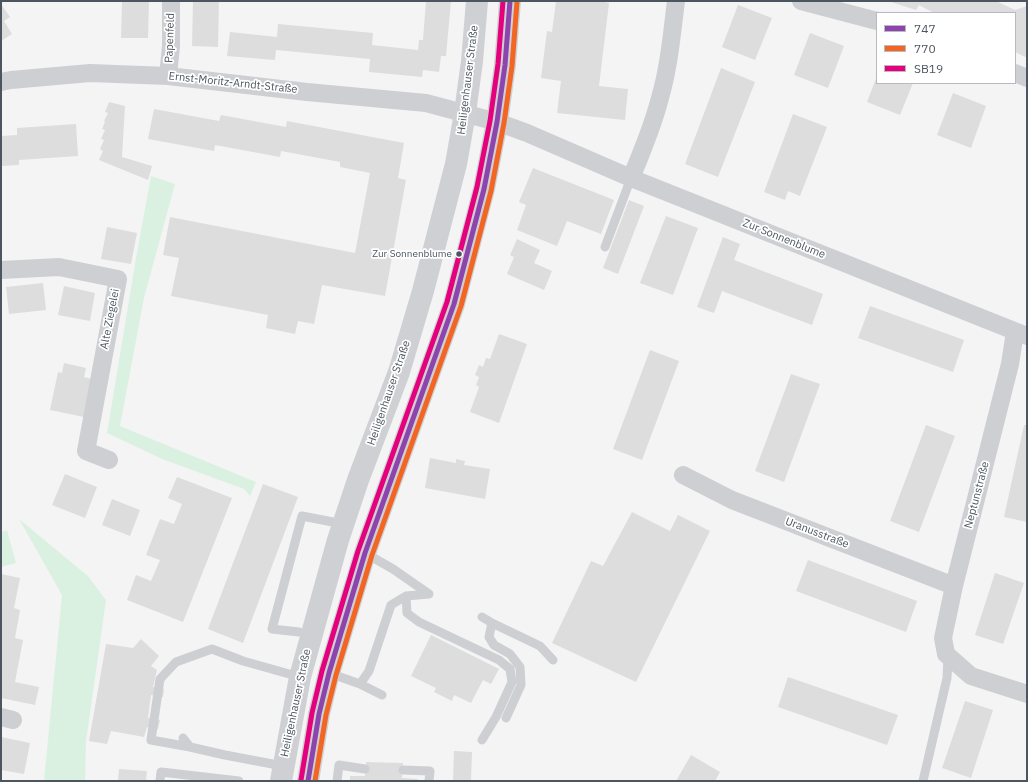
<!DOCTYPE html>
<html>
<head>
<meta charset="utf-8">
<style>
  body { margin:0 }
  #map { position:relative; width:1028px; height:782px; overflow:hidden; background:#f4f4f4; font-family:"IBM Plex Sans",sans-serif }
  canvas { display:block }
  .frame { position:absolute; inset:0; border:2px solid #4b5660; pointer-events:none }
  .legend { position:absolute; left:876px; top:12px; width:140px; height:72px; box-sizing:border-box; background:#fff; border:1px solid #b7bbbf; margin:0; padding:5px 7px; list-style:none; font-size:12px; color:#4b5660 }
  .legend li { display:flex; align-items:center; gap:8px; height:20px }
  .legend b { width:20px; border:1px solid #b7bbbf }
</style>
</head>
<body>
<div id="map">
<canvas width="1028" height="782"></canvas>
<div class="frame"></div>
<ul class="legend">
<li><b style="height:5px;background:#8e44ad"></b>747</li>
<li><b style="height:5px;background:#f26522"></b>770</li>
<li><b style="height:5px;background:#e5007d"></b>SB19</li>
</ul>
</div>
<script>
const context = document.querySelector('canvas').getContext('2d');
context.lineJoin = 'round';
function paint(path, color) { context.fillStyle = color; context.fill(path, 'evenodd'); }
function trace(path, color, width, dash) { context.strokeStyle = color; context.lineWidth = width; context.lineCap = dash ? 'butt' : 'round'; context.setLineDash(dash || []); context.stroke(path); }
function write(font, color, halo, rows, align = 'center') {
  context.font = font + ' "IBM Plex Sans",sans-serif'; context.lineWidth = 3.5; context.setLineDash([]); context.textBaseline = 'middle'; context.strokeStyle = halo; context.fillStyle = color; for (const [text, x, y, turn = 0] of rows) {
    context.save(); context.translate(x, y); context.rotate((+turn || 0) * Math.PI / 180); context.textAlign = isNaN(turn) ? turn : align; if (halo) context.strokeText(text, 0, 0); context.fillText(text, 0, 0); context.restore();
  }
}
paint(new Path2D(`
  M 151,176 L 175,184 L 144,298 L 120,426 L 256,482 L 250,496 L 244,489 L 162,459 L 107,433 L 136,258 Z
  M 19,519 L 88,576 L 106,600 L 86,742 L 85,781 L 44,781 L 62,595 Z
  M 7,530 L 16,563 L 1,567 L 1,532 Z`), '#daf1e2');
paint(new Path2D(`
  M 122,1 L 149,1 L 148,38 L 121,38 Z
  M 193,1 L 219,1 L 218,47 L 192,46 Z
  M 426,1 L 451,1 L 446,56 L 441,56 L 439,72 L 423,70 L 422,77 L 369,72 L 370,59 L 276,50 L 275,60 L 227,56 L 230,32 L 277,37 L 278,24 L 373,33 L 372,45 L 418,50 L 419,40 L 423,40 Z
  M 556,1 L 601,1 L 609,3 L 599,86 L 628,89 L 625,120 L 557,113 L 561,81 L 541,78 L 547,31 L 552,32 Z
  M 888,1 L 996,1 L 1015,10 L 1027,6 L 1027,56 L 1025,57 L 1015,52 L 1015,13 L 934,13 L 919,5 L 916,10 Z
  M 1,4 L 10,17 L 4,21 L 12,34 L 1,41 Z
  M 738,5 L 772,18 L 755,60 L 722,47 Z
  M 810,33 L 844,46 L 828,88 L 794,75 Z
  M 721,68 L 755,82 L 718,177 L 685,164 Z
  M 877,76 L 877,83 L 913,83 L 900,115 L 867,102 Z
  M 953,93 L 986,106 L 971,148 L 937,135 Z
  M 109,102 L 125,106 L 122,157 L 152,166 L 148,180 L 99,160 L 103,151 L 100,149 L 104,140 L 101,139 L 105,130 L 102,129 L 105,122 L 104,121 L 108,113 L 105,112 Z
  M 154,109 L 219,121 L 221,115 L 286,127 L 287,121 L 404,143 L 398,178 L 406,180 L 385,296 L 322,285 L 314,324 L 298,321 L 295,334 L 266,328 L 268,315 L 171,296 L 179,258 L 163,255 L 170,217 L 355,253 L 370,173 L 340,167 L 340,162 L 281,151 L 280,157 L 215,145 L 214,151 L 148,139 Z
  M 793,114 L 827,127 L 800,196 L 788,191 L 785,200 L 764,192 Z
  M 76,124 L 78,156 L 19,160 L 19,165 L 1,166 L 1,136 L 17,135 L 17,128 Z
  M 533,168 L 614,200 L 601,234 L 567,221 L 557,246 L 517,230 L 526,205 L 519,202 Z
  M 629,200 L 644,206 L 618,274 L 603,268 Z
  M 666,216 L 698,228 L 673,295 L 640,283 Z
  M 107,227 L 137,233 L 131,264 L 101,259 Z
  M 723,237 L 740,244 L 734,260 L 823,294 L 812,325 L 722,291 L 714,313 L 697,307 Z
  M 517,239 L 540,250 L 534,263 L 552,271 L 544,290 L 507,274 L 514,257 L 510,255 Z
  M 43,283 L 46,310 L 9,314 L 6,287 Z
  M 64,286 L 95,293 L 90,321 L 58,315 Z
  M 870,306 L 964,340 L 953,372 L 858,338 Z
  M 499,334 L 527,344 L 499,423 L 470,412 L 479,387 L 476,385 L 479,377 L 475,375 L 479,365 L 483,367 L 486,358 L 490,359 Z
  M 650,350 L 679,361 L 642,460 L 613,449 Z
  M 64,363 L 86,368 L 84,377 L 92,379 L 84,417 L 50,410 L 58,372 L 62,373 Z
  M 791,374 L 820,384 L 784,482 L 755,471 Z
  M 926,425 L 955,436 L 919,532 L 890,521 Z
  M 1024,425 L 1027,425 L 1027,522 L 1004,517 Z
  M 430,458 L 456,463 L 456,459 L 465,461 L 464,465 L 490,469 L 485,499 L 425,488 Z
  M 65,474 L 97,487 L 85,518 L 52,505 Z
  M 177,477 L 232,498 L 183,622 L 127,600 L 136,575 L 151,581 L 160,560 L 146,555 L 160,519 L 174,524 L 182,504 L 168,498 Z
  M 263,484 L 298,497 L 243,643 L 208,629 Z
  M 112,499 L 140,510 L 130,536 L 102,525 Z
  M 632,512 L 670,531 L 678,515 L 710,531 L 636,682 L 552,643 L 591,561 L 603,566 Z
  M 808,560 L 917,601 L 906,632 L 796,591 Z
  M 995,573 L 1024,583 L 1003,644 L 975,635 Z
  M 1,574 L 20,578 L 14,608 L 20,610 L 15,638 L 23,640 L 15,682 L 39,687 L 35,705 L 1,698 Z
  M 431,635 L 499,669 L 491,684 L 483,680 L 471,703 L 454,695 L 452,701 L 434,692 L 436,688 L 411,676 Z
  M 141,639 L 159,656 L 151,666 L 157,670 L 153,687 L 164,689 L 163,697 L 151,695 L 148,718 L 160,720 L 158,729 L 147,727 L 144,737 L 111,731 L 107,744 L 89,741 L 106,644 L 133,648 Z
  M 788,677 L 898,715 L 887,745 L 778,707 Z
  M 965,701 L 993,710 L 971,778 L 942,768 Z
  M 1,737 L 30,743 L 24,774 L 1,770 Z
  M 454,751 L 472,752 L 471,781 L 453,781 Z
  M 691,755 L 720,772 L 715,781 L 676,781 Z
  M 366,762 L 403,763 L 402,778 L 418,779 L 418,781 L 350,781 L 350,776 L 365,776 Z
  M 119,769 L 147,771 L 146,781 L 118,781 Z`), '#ddddde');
trace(new Path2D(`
  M 605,247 L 631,178
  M 365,553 L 393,569 L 429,594
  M 406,596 L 407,613 L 419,622 L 499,660 L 510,669 L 512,682 L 496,717 L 482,740
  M 482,617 L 492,623 L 540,646 L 553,660
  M 492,623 L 489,637 L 494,645 L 510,654 L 520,667 L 521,685 L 506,718
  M 299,632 L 272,629 L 302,516 L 343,524
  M 329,673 L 360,684 L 382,695
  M 360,684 L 369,671 L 391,605 L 406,596 L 429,594
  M 183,738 L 190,747 L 225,755 L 283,766
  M 190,747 L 151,740 L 160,679 L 176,662 L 212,649 L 243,661 L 300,677
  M 403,770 L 430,771 L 429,781
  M 160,781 L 161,772 L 239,781
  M 337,781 L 339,765 L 365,769
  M 923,781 L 947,678 L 948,657`), '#cdcfd2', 9);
trace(new Path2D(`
  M 801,1 L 877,21
  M 1015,73 L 1027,78
  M 168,76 L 171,46 L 171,1
  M 1,82 L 11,80 L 90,73 L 168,76 L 307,92 L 426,103 L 497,122 L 527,133 L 631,178 L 1027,336
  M 631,178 C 642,152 653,125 660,98 C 669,67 672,33 676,1
  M 1,270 L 59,267 L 118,279 L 86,451 L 109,460
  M 1015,332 L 1010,364 L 954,586 L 943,638 L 946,654 L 971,676 L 1027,694
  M 683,475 L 732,500 L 954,586
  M 1,717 L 13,720`), '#cdcfd2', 18);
trace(new Path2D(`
  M 281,781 L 300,677 L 338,540 L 358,480 L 399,372 L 423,291 L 456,164 L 465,113 L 472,61 L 477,1
  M 308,781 L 319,714 L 329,673 L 365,553 L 454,304 L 484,189 L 497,122 L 505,65 L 510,1`), '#ced0d3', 22);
trace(new Path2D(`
  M 308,781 L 319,714 L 329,673 L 365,553 L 454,304 L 484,189 L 497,122 L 505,65 L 510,1`), '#8e44ad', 5);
trace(new Path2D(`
  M 315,781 L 326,715 L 336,675 L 372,555 L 461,306 L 491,191 L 504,123 L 512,66 L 517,2`), '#f26522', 5);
trace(new Path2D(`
  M 301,780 L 312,713 L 322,671 L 358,551 L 447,302 L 477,187 L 490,121 L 498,64 L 503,1`), '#e5007d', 5);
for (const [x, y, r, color] of [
  [459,254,3.5,"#4b5660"]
]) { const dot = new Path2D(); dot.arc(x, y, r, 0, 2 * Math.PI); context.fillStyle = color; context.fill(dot); trace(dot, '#fff', 1.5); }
write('10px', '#4b5660', '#fff', [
  ["Zur Sonnenblume",452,254]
], 'right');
write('11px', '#4b5660', '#fff', [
  ["Papenfeld",170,38,-88],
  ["Heiligenhauser Straße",468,80,-83],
  ["Ernst-Moritz-Arndt-Straße",233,83,6],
  ["Zur Sonnenblume",784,239,22],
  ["Alte Ziegelei",110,319,-79],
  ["Heiligenhauser Straße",389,393,-71],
  ["Neptunstraße",977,495,-75],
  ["Uranusstraße",817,533,21],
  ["Heiligenhauser Straße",296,703,-78]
]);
</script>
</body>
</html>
